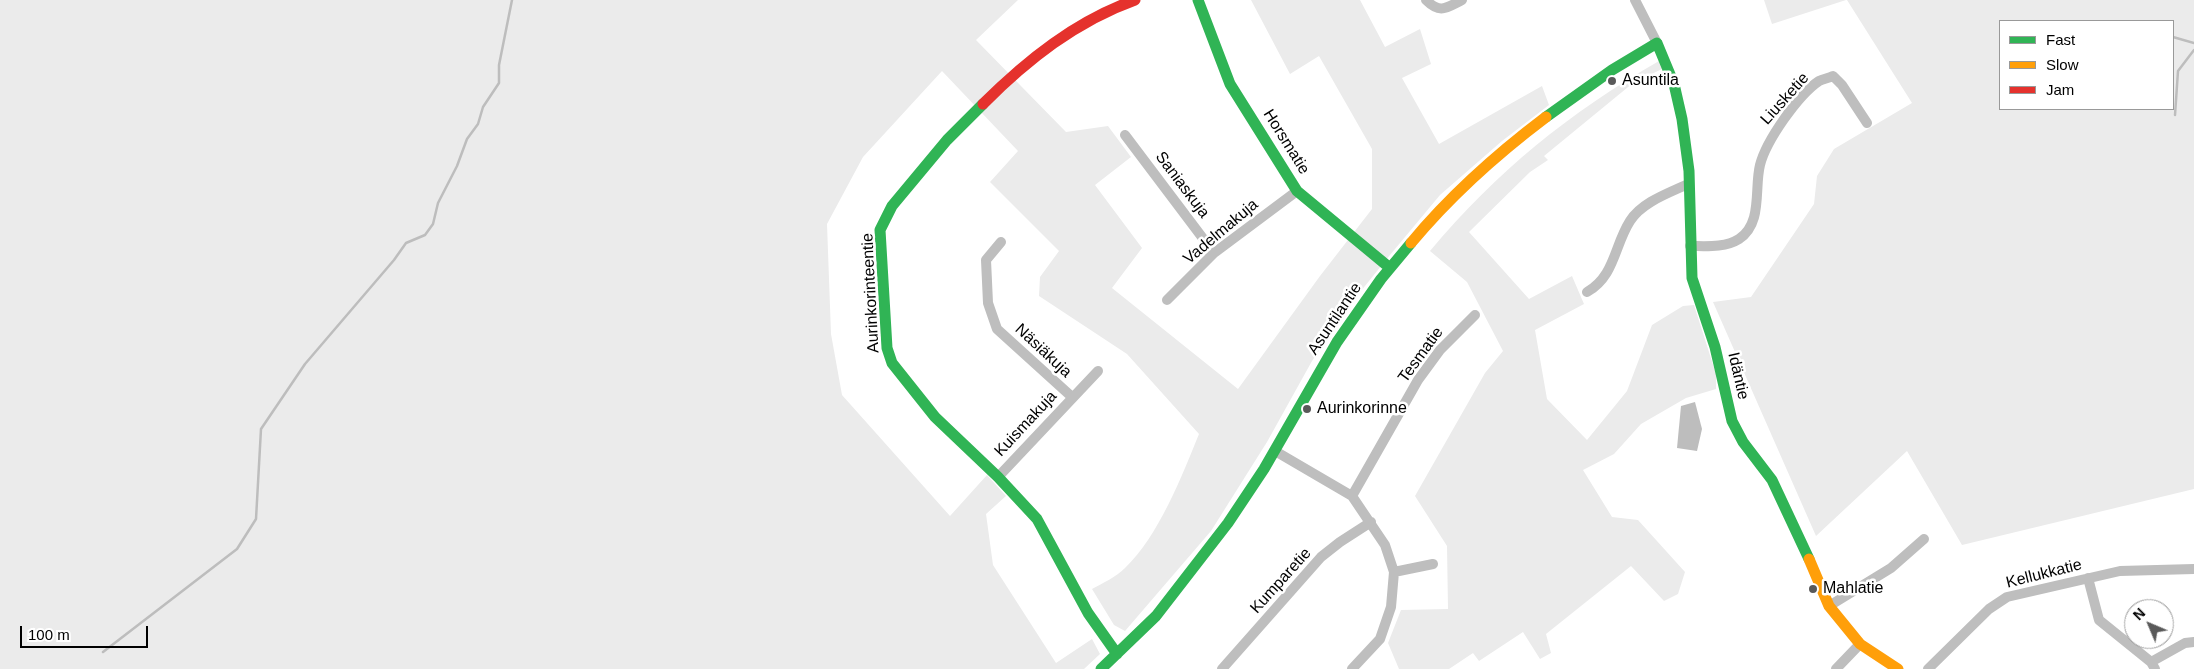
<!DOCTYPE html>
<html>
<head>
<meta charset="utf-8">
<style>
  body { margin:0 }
  #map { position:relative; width:2194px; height:669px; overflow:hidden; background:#fff; font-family:Helvetica,sans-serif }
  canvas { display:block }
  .legend { position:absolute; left:1999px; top:20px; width:175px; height:90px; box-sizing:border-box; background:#fff; border:1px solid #999; margin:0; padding:6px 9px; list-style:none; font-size:15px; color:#000 }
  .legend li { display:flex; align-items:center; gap:10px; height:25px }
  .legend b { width:25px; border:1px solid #999 }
  .north { position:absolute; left:2124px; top:599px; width:50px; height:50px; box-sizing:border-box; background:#fff; border:1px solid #999; border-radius:50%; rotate:315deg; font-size:14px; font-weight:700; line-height:20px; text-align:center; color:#000 }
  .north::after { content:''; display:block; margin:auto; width:18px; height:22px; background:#595959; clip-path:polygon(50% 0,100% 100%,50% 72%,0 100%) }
  .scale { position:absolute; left:20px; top:626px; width:128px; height:22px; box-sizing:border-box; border:2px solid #000; border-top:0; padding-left:6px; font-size:15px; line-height:18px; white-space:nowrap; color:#000; -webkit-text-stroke:4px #fff; paint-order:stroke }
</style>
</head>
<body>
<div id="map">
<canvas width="2194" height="669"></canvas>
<ul class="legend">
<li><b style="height:6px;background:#30b455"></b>Fast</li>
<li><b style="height:6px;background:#ff9f0a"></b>Slow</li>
<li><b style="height:6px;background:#e5322d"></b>Jam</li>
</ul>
<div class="north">N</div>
<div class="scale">100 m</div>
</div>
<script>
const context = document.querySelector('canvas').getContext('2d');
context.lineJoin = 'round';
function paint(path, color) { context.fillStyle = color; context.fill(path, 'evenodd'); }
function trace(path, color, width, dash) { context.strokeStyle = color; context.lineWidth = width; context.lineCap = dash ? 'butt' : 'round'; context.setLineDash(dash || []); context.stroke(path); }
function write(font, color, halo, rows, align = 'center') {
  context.font = font + ' Helvetica,sans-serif'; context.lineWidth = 5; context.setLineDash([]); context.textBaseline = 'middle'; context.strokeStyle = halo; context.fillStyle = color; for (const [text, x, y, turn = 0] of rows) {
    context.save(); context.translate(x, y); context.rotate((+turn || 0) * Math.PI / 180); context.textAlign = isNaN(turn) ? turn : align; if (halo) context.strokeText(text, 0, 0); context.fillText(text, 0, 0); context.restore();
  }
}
paint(new Path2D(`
  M 0,0 L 1018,0 L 976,40 L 1066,132 L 1108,126 L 1131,157 L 1095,185 L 1142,248 L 1112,288 L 1238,389 L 1320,276 L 1372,209 L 1372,149 L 1319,56 L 1290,74 L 1251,0 L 1360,0 L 1385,47 L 1420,29 L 1431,64 L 1402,78 L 1439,144 L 1542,86 L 1549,105 L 1502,141 L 1440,195 L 1390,255 L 1348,307 L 1312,361 L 1267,442 L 1211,531 L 1125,631 L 1114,625 L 1092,589 C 1103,583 1116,577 1125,568 C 1158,537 1182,476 1199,434 L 1127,354 L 1039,296 L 1040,277 L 1059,251 L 990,182 L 1018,151 L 942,71 L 863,157 L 827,224 L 831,334 L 842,395 L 950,516 L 987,475 L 1006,496 L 986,514 L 993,565 L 1056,663 L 1092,639 L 1100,654 L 1084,669 L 0,669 Z
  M 1764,0 L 1846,0 L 1772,24 Z
  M 1847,0 L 2194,0 L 2194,489 L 1962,545 L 1907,451 L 1816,536 L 1713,302 L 1751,297 L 1814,204 L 1817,176 L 1834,149 L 1912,103 ZM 2000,21 L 2173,21 L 2173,109 L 2000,109 Z
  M 1659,61 L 1664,68 L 1633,83 L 1544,156 L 1548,160 L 1530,172 L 1469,232 L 1529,299 L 1572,276 L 1584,304 L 1535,330 L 1547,399 L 1587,440 L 1627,391 L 1652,325 L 1683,306 L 1694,305 L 1716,374 L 1716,389 L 1686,398 L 1641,424 L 1614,454 L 1583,470 L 1612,517 L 1638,520 L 1685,572 L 1678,594 L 1664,601 L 1631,566 L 1546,634 L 1551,653 L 1540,659 L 1523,632 L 1479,661 L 1473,653 L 1449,669 L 1399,669 L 1388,643 L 1401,610 L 1448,609 L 1447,546 L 1415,496 L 1485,373 L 1503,351 L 1467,282 L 1430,251 C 1497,171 1569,113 1659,61 Z`), '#ebebeb');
paint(new Path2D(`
  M 1695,402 L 1702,429 L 1697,451 L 1677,448 L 1681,406 Z`), '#bdbdbd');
trace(new Path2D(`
  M 2173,37 L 2194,43
  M 2175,115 L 2178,71 L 2194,50
  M 103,652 L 237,549 L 256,519 L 261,429 L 305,364 L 394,260 L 406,243 L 425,235 L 433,224 L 438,203 L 457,166 L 467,139 L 478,124 L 483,107 L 499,83 L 499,65 L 512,0`), '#bdbdbd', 2.5);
trace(new Path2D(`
  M 1426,0 C 1440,14 1446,8 1462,0
  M 1635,0 L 1657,43
  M 1125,135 L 1214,253
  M 1001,242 L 986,260 L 988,303 L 997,329 L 1072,397
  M 1690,246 C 1705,246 1725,248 1739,239 C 1763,223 1754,189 1760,165 C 1766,141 1798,95 1819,81 C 1823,79 1829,78 1833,76 L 1842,85 L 1867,123
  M 1587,292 C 1615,276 1614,246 1630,221 C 1642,202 1669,193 1688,184
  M 1167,300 L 1214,253 L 1297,191
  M 1275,451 L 1352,496 L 1385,545 L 1394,572 L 1391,607 L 1380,639 L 1352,669
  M 998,477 L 1098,371
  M 1352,496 L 1418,380 L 1440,350 L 1475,315
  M 1394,572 L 1433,564
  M 2088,578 L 2099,620 L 2151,662 L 2155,669
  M 1829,606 L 1891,568 L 1924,539
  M 2151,662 L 2185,643 L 2194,642
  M 1222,669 L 1321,557 L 1340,542 L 1371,522
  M 1836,669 L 1860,644
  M 1928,669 L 1989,609 L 2007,597 L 2120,571 L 2194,569`), '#bebebe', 10);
trace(new Path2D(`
  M 1198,0 L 1230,84 L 1297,191 L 1390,268
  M 983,104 L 947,140 L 892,206 L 880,230 L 887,348 L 892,363 L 935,417 L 998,477 L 1037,519 L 1088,613 L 1117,654
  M 1546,117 L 1612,70 L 1657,43 L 1674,84 L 1682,119 L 1689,171 L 1692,278 L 1715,347 L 1732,421 L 1743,442 L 1772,480 L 1809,559
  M 1101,669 L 1156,616 L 1228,523 L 1264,469 L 1337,342 L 1381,279 L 1411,243`), '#30b455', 11);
trace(new Path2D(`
  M 1411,243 C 1450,196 1497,154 1546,117
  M 1809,559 L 1829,606 L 1860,644 L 1898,669`), '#ff9f0a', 11);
trace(new Path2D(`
  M 983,104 C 1027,60 1076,21 1135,0`), '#e5322d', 11);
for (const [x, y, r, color] of [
  [1612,81,5,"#595959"],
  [1307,409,5,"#595959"],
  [1813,589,5,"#595959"]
]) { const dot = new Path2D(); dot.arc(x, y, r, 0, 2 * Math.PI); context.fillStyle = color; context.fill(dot); trace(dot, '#fff', 2); }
write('16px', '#000', '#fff', [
  ["Asuntila",1622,81],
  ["Aurinkorinne",1317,409],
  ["Mahlatie",1823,589]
], 'left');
write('16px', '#000', '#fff', [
  ["Liusketie",1785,99,-48],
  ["Horsmatie",1286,142,58],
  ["Saniaskuja",1182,185,53],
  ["Vadelmakuja",1221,232,-40],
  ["Aurinkorinteentie",871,293,-93],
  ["Asuntilantie",1335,319,-56],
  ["Näsiäkuja",1043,351,43],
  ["Tesmatie",1421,355,-54],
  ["Idäntie",1738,376,77],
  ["Kuismakuja",1026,424,-47],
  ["Kellukkatie",2044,574,-14],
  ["Kumparetie",1281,581,-48]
]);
</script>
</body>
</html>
